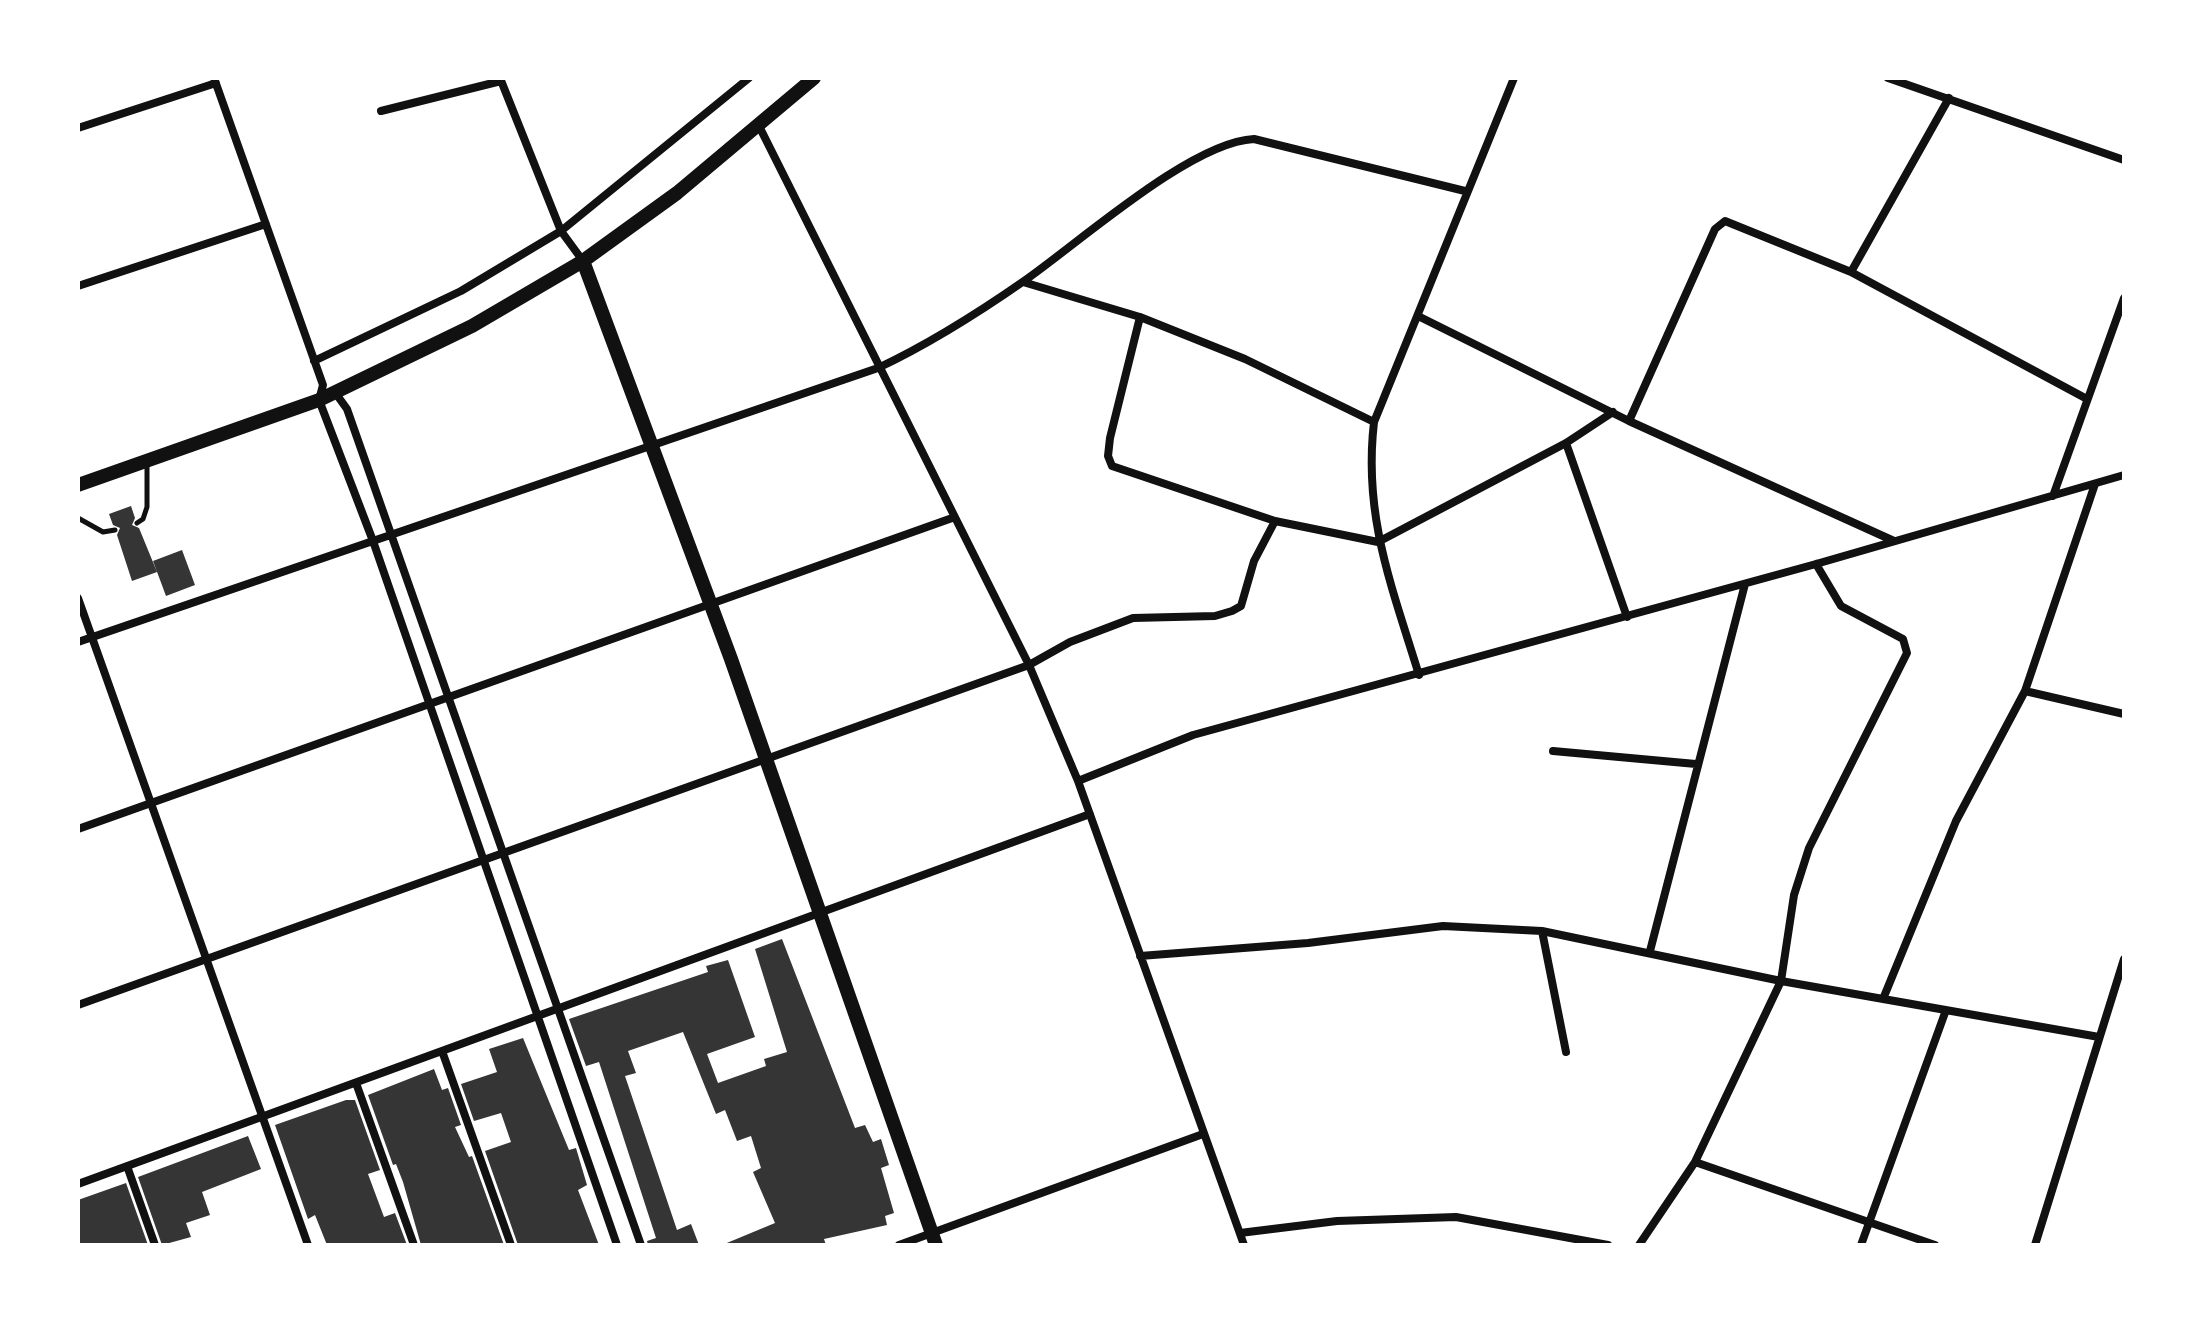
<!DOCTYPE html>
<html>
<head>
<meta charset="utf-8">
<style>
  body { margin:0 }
  #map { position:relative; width:2202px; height:1323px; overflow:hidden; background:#fff; font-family:"Golos Text",sans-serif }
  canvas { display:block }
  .frame { position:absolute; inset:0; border:80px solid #fff; pointer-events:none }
</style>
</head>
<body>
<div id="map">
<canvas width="2202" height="1323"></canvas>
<div class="frame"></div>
</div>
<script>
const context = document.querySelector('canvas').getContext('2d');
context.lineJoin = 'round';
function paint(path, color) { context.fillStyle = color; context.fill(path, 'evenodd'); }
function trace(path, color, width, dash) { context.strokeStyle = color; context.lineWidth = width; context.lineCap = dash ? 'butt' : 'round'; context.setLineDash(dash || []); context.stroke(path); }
paint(new Path2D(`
  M 131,506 L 135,518 L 132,525 L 139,528 L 157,572 L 132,581 L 117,535 L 120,528 L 113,525 L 109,514 Z
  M 182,550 L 195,585 L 166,596 L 153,561 Z
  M 782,939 L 855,1128 L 865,1125 L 873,1142 L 881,1139 L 889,1165 L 881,1168 L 894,1213 L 885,1216 L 887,1225 L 824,1239 L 826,1245 L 722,1245 L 775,1223 L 753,1172 L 761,1168 L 751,1136 L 737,1141 L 725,1110 L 716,1114 L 683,1032 L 628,1051 L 636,1073 L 625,1076 L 677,1230 L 691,1224 L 699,1245 L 648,1245 L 647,1241 L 656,1238 L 599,1062 L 586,1066 L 569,1019 L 708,972 L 706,966 L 728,960 L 755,1037 L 707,1054 L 718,1083 L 766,1066 L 764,1059 L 787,1052 L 755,949 Z
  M 523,1038 L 569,1150 L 576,1148 L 587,1185 L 578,1190 L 599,1245 L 518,1245 L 485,1151 L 511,1142 L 501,1113 L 474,1121 L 461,1084 L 497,1072 L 489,1049 Z
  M 434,1069 L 442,1090 L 448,1088 L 461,1125 L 455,1127 L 469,1157 L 472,1156 L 504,1245 L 421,1245 L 403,1182 L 396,1164 L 393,1165 L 368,1095 Z
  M 346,1100 L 355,1100 L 380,1170 L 368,1174 L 384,1217 L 395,1213 L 407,1245 L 327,1245 L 315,1215 L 308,1219 L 275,1125 Z
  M 248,1136 L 261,1169 L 202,1192 L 210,1215 L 186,1223 L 191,1237 L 162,1245 L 138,1177 Z
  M 126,1183 L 148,1245 L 78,1245 L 78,1200 Z`), '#353535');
trace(new Path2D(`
  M 78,518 L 103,532 L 115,530
  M 137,523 L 143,519 L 147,507 L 147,464`), '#111', 5);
trace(new Path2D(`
  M 214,78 L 323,385 L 319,400 L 373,541 L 617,1245
  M 500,78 L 561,231 L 583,261
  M 1888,78 L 2124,160
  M 381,111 L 501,81
  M 759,126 L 1029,665 L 1078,781 L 1244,1245
  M 78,128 L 216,83
  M 1851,272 L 1949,98
  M 1023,282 L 1140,317 L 1245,359 L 1374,422
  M 78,286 L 266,224
  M 1140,317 L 1110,438 L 1108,456 L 1112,466 L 1275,521 L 1378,542 L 1566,443 L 1613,412
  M 1420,317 L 1629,421 L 1894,541
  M 314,361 L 461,291 L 561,231 L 749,78
  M 334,391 L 347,409 L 641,1245
  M 1629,421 L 1715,229 L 1725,221 L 1851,272 L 2087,399
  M 1566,443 L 1627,617
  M 2053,496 L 2124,298
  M 78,598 L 308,1245
  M 78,642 L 878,368 C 929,344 978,313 1024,281 C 1080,242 1191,142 1254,139 L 1465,191
  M 1419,675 C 1392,587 1363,516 1374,422 L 1514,78
  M 2025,691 L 2124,714
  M 1553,751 L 1696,764
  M 1078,781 L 1193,735 L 1816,564 L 2124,475
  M 78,829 L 955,517
  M 1542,931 L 1566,1052
  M 1650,951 L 1745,584
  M 1140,956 L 1308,943 L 1443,926 L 1542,931 L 1781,981 L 2099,1037
  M 1883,999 L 1956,821 L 2025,691 L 2095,484
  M 78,1005 L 1029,665 L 1070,642 L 1133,618 L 1215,616 L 1232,611 L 1241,606 L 1254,561 L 1275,521
  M 442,1051 L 511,1245
  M 356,1083 L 414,1245
  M 1695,1162 L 1935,1245
  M 127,1166 L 155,1245
  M 78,1184 L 1090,814
  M 1240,1233 L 1337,1221 L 1456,1217 L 1608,1245
  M 899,1245 L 1203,1134
  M 1639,1245 L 1695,1162 L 1781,981 L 1794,895 L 1809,848 L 1907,653 L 1903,639 L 1841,606 L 1816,564
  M 1861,1245 L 1946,1010
  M 2035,1245 L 2124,959`), '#111', 8);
trace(new Path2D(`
  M 583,261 L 731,659 L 936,1245
  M 78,485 L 319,400 L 472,326 L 583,261 L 677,193 L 814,78`), '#111', 14);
</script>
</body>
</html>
